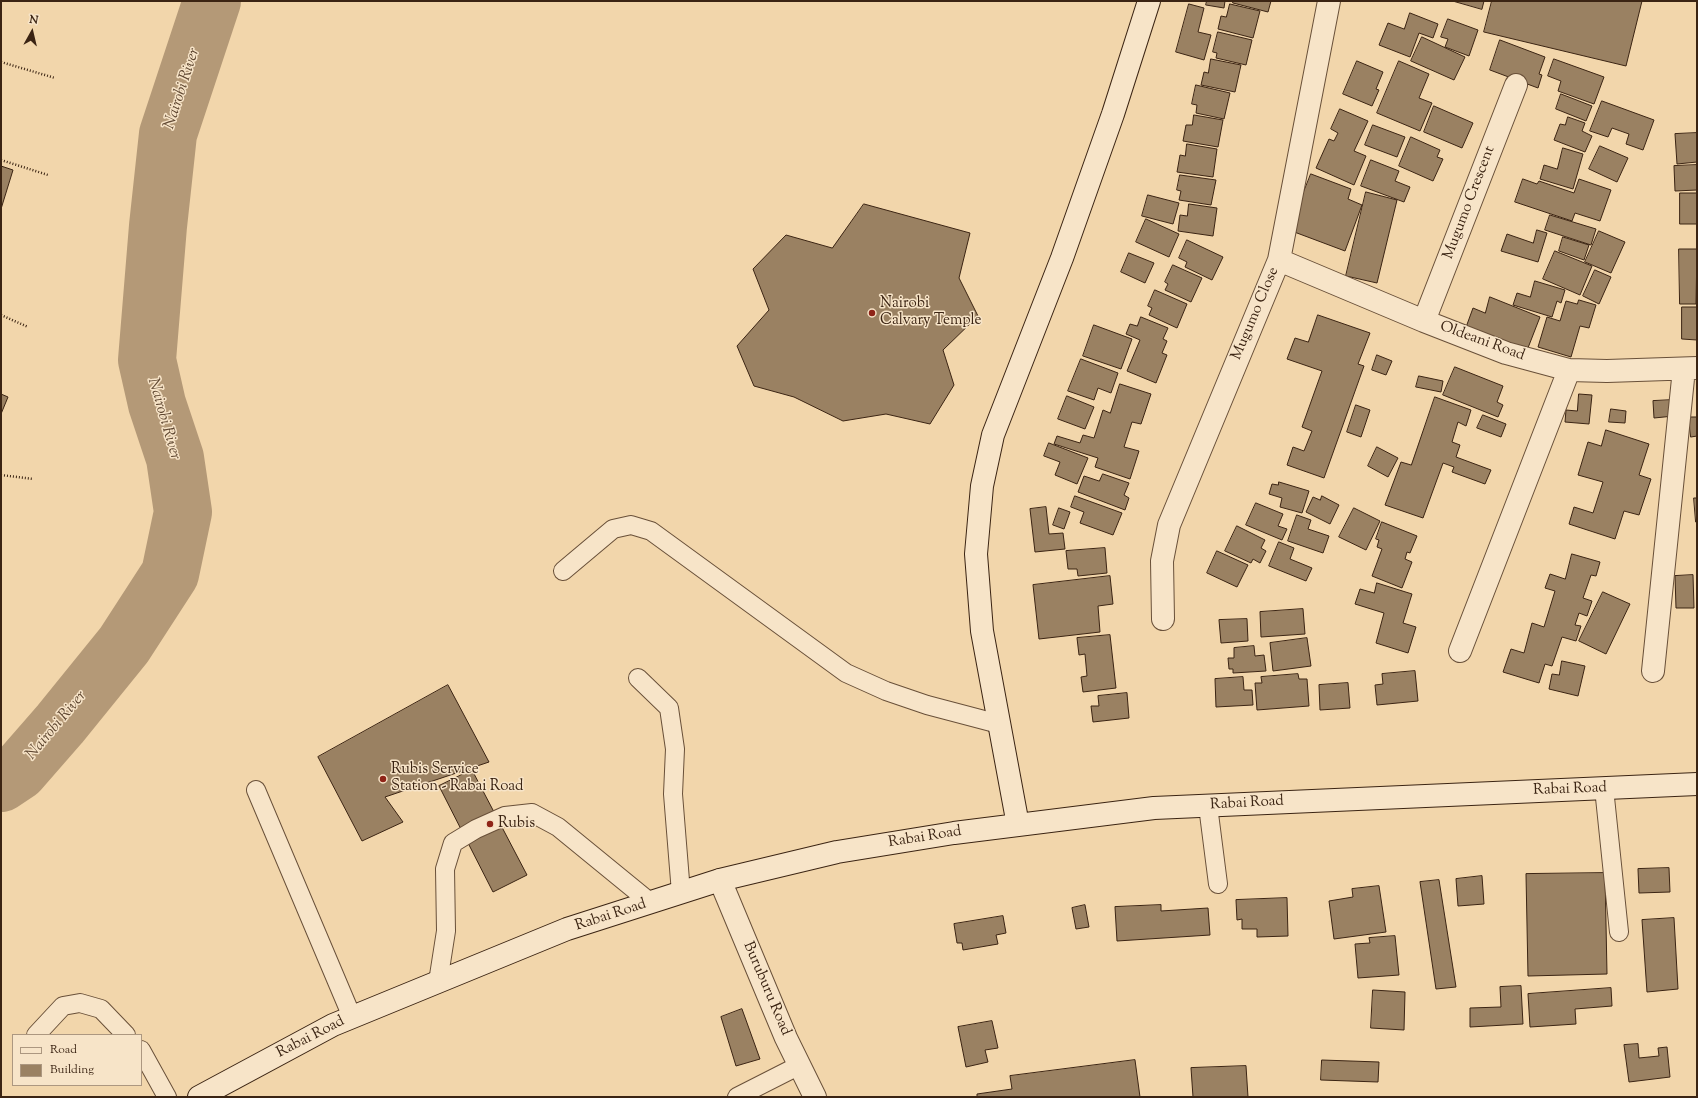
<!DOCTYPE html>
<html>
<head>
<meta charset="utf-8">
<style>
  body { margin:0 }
  #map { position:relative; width:1698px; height:1098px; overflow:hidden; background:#f2d6ab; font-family:"Sorts Mill Goudy",serif }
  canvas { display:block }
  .frame { position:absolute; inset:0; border:2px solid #3b2413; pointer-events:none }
  .legend { position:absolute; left:12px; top:1034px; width:130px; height:52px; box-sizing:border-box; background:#f7e4c8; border:1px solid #ac9780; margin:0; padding:5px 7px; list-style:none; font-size:12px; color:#3b2413 }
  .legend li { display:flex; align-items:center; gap:8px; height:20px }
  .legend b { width:20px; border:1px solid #ac9780 }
  .north { position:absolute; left:12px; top:12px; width:40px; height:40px; -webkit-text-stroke:3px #f7e4c8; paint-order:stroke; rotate:8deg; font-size:11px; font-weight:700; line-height:16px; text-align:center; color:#3b2413 }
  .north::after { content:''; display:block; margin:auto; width:14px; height:18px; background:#3b2413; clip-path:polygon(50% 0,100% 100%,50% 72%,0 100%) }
</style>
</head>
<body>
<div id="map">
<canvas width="1698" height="1098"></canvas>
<div class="frame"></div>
<ul class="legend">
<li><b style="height:5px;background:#f7e4c8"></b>Road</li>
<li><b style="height:11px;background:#9a8162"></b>Building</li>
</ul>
<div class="north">N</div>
</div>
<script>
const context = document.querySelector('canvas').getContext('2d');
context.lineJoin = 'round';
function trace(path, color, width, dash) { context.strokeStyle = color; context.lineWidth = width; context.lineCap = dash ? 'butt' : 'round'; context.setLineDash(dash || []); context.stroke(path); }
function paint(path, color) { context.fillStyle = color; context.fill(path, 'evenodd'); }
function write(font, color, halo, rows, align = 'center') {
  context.font = font + ' "Sorts Mill Goudy",serif'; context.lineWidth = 3; context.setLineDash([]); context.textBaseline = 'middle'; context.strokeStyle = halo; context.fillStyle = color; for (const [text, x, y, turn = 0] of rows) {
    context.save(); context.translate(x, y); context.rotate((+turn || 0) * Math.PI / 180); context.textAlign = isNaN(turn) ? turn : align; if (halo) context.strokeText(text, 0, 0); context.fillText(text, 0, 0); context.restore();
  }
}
trace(new Path2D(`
  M 1,783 L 19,771 L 60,724 L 124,645 L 170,574 L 183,512 L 175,458 L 157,404 L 147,360 L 158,226 L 168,134 L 212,1`), '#b49977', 58);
const building = new Path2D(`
  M 1207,1 L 1225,1 L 1224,8 L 1206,5 Z
  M 1233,1 L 1271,1 L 1268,12 L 1233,3 Z
  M 1453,1 L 1484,1 L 1482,9 Z
  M 1492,1 L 1642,1 L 1626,66 L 1484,32 Z
  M 1189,4 L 1204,8 L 1198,32 L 1211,35 L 1204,60 L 1176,52 Z
  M 1230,4 L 1260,11 L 1253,38 L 1218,29 L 1221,16 L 1226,17 Z
  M 1410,13 L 1438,24 L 1433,38 L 1419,33 L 1410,57 L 1379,45 L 1388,23 L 1404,29 Z
  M 1448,19 L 1478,30 L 1469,56 L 1445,47 L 1448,39 L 1441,37 Z
  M 1218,32 L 1252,40 L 1246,65 L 1216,58 L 1217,53 L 1213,52 Z
  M 1422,37 L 1465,57 L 1454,80 L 1411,61 Z
  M 1500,40 L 1545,57 L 1539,74 L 1542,75 L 1538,88 L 1490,70 Z
  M 1211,59 L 1241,65 L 1235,92 L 1201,85 L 1204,72 L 1208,73 Z
  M 1554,59 L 1604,77 L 1594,104 L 1558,91 L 1561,81 L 1548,76 Z
  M 1357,61 L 1383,72 L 1376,89 L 1379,90 L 1372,106 L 1343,94 Z
  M 1399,61 L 1429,74 L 1419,98 L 1432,103 L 1420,131 L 1377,113 Z
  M 1196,85 L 1230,93 L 1224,119 L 1196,113 L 1197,105 L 1192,104 Z
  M 1561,94 L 1592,106 L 1586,121 L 1556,109 Z
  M 1602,101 L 1654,120 L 1643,150 L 1626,144 L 1629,134 L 1612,128 L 1608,137 L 1590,131 Z
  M 1434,106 L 1473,123 L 1462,148 L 1424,132 Z
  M 1340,109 L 1368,121 L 1354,151 L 1366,156 L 1354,185 L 1316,168 L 1329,139 L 1334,141 L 1338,133 L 1331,129 Z
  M 1194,115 L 1223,120 L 1218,147 L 1183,141 L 1186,125 L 1192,125 Z
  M 1568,117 L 1585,123 L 1582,131 L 1592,136 L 1585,152 L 1554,140 L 1560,124 L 1565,125 Z
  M 1373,125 L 1405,137 L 1397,157 L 1365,145 Z
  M 1697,133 L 1697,162 L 1677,164 L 1675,134 Z
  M 1411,137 L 1440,150 L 1437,157 L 1443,159 L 1433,181 L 1399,166 Z
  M 1187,144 L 1217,149 L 1213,177 L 1177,172 L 1180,155 L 1185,156 Z
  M 1600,146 L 1628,158 L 1617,182 L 1589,169 Z
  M 1563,148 L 1583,154 L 1573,189 L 1540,179 L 1544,165 L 1557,169 Z
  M 1371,160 L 1399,171 L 1395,181 L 1410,187 L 1404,202 L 1361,186 Z
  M 1697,165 L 1697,190 L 1675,191 L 1674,166 Z
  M 1,166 L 13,170 L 1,209 Z
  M 1311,174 L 1351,189 L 1348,199 L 1362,205 L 1345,251 L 1289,230 Z
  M 1180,175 L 1216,180 L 1211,205 L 1179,200 L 1181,191 L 1177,190 Z
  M 1523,179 L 1537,184 L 1539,181 L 1574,193 L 1579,179 L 1611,190 L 1600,221 L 1575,213 L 1572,221 L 1515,202 Z
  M 1366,192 L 1397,200 L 1377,283 L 1346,276 Z
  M 1680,193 L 1697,193 L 1697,224 L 1680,224 Z
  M 1148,195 L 1179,203 L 1173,224 L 1142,216 Z
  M 864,204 L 970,233 L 959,278 L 978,316 L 943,350 L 954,385 L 930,424 L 886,414 L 843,421 L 794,397 L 754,386 L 737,346 L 769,310 L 753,269 L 786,235 L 832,248 Z
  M 1189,204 L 1217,208 L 1213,236 L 1178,231 L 1180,215 L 1187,216 Z
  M 1550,215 L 1596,229 L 1591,245 L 1545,230 Z
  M 1146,219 L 1179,234 L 1169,257 L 1136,242 Z
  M 1537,230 L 1547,233 L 1538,262 L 1501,251 L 1507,234 L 1533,243 Z
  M 1599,231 L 1625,242 L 1611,273 L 1585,262 Z
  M 1563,237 L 1589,245 L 1584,260 L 1559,251 Z
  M 1187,240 L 1223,257 L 1212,280 L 1185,267 L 1187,262 L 1179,258 Z
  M 1679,249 L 1697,249 L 1696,304 L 1680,304 Z
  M 1555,251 L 1592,266 L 1580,295 L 1543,279 Z
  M 1129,253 L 1154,263 L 1145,283 L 1121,272 Z
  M 1173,265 L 1202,278 L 1191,302 L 1165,290 L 1168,284 L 1165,282 Z
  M 1595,270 L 1611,277 L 1599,304 L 1583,296 Z
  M 1535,281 L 1565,290 L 1561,303 L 1557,301 L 1552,317 L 1513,305 L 1517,293 L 1530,297 Z
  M 1155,290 L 1187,304 L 1177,328 L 1149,315 L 1152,308 L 1148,306 Z
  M 1490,297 L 1540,317 L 1526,353 L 1465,330 L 1473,308 L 1485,313 Z
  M 1579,300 L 1596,305 L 1589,328 L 1580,326 L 1571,357 L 1538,347 L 1547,317 L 1560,321 L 1566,301 L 1577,304 Z
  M 1682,307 L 1697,307 L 1697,340 L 1682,339 Z
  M 1318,315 L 1370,333 L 1358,364 L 1364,366 L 1324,478 L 1287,465 L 1293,447 L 1304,451 L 1312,431 L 1302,427 L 1322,371 L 1287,359 L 1295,338 L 1308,342 Z
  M 1141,317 L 1168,328 L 1163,339 L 1167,341 L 1162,353 L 1167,355 L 1156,383 L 1127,371 L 1140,340 L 1126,334 L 1130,324 L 1137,326 Z
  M 1094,325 L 1132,339 L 1121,369 L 1083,356 Z
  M 1377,355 L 1392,361 L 1386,375 L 1372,370 Z
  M 1081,359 L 1118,373 L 1111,393 L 1098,388 L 1094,400 L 1068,391 Z
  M 1455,367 L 1503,386 L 1497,402 L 1503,405 L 1498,417 L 1443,395 Z
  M 1419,376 L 1443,381 L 1441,392 L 1416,387 Z
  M 1120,384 L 1151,394 L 1141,424 L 1132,422 L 1124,447 L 1139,451 L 1130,479 L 1095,467 L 1098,458 L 1054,444 L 1057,436 L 1080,443 L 1083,435 L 1094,438 L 1103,410 L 1110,413 Z
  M 1,394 L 8,397 L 1,414 Z
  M 1579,394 L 1592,395 L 1589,424 L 1565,422 L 1566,410 L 1577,411 Z
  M 1067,396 L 1094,407 L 1085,429 L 1058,419 Z
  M 1435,397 L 1471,410 L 1466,426 L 1458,422 L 1452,442 L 1460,445 L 1456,457 L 1491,470 L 1485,484 L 1452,472 L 1454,467 L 1443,463 L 1423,518 L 1385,505 L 1401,462 L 1411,465 Z
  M 1673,400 L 1674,416 L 1654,418 L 1653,401 Z
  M 1356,405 L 1370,410 L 1361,437 L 1347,432 Z
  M 1611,409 L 1626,411 L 1625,423 L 1609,422 Z
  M 1483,415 L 1506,424 L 1501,437 L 1477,428 Z
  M 1689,417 L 1697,417 L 1697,436 L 1691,437 Z
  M 1606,430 L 1649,444 L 1639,475 L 1651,479 L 1639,515 L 1624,511 L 1615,539 L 1569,524 L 1574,507 L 1593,513 L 1603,482 L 1578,475 L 1588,442 L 1601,446 Z
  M 1049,443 L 1088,458 L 1077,484 L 1055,475 L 1060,462 L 1044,456 Z
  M 1377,447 L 1398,458 L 1388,477 L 1368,466 Z
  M 1103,474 L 1129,483 L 1124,495 L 1129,498 L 1125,510 L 1078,492 L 1084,476 L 1099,481 Z
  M 1279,482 L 1309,491 L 1302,513 L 1280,507 L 1282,498 L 1269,494 L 1272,484 L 1278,485 Z
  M 1075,496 L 1122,513 L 1113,535 L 1080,523 L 1084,512 L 1071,507 Z
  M 1322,496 L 1339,505 L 1330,524 L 1306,512 L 1313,497 L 1320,500 Z
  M 1694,498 L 1697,498 L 1697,522 L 1696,522 Z
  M 1256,503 L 1283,514 L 1278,526 L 1287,529 L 1282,540 L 1246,525 Z
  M 1046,507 L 1049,534 L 1063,533 L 1065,549 L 1035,552 L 1030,509 Z
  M 1059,508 L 1070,512 L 1064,529 L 1053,525 Z
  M 1354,508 L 1380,521 L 1366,550 L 1339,537 Z
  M 1297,515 L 1311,520 L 1308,529 L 1329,536 L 1323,553 L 1288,541 Z
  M 1382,522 L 1417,536 L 1410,553 L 1407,552 L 1405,559 L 1412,562 L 1402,588 L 1372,576 L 1382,549 L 1377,547 L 1379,540 L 1376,539 Z
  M 1237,526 L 1265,540 L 1261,548 L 1266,551 L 1260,563 L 1253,559 L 1251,563 L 1225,551 Z
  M 1279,542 L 1294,548 L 1290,559 L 1312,568 L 1306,581 L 1269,566 Z
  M 1105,548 L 1107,573 L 1078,576 L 1077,569 L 1068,569 L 1066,551 Z
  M 1217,551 L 1248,565 L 1237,587 L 1207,573 Z
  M 1572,554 L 1600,562 L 1596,576 L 1591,575 L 1583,598 L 1592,601 L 1587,616 L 1579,613 L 1575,625 L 1581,626 L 1576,641 L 1562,637 L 1552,666 L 1545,664 L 1539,683 L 1503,672 L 1511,649 L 1524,653 L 1532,623 L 1544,627 L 1555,591 L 1545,588 L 1550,574 L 1565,579 Z
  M 1693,575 L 1694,608 L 1676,608 L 1675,576 Z
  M 1110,576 L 1113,604 L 1098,606 L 1100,632 L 1039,639 L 1033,585 Z
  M 1377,583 L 1412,594 L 1403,623 L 1416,627 L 1408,653 L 1376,643 L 1384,613 L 1355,604 L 1360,589 L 1374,593 Z
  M 1603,592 L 1630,604 L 1606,654 L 1579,641 Z
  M 1303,609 L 1305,634 L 1261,637 L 1260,612 Z
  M 1247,619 L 1248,641 L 1221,643 L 1219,620 Z
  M 1110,635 L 1116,688 L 1083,692 L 1081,677 L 1087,676 L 1085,654 L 1079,655 L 1077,638 Z
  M 1307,638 L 1311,666 L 1273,671 L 1270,643 Z
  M 1254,646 L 1255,656 L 1264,655 L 1266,671 L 1233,673 L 1233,669 L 1229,669 L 1228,658 L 1234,658 L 1234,648 Z
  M 1562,661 L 1585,666 L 1578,696 L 1549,689 L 1552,674 L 1559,675 Z
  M 1415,671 L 1418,701 L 1377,705 L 1375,685 L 1383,684 L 1382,674 Z
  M 1298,674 L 1299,679 L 1307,679 L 1309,706 L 1257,710 L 1255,683 L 1262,683 L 1261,677 Z
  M 1243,677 L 1244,690 L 1252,690 L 1253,705 L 1216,707 L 1215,679 Z
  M 1348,683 L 1350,708 L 1320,710 L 1319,685 Z
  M 448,685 L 489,762 L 385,797 L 403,822 L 362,841 L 318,757 Z
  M 1127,693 L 1129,718 L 1093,722 L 1091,706 L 1099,706 L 1098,696 Z
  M 472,770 L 527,875 L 493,892 L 439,786 Z
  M 1669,868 L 1670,892 L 1639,893 L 1638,869 Z
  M 1605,873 L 1607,974 L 1528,976 L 1526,874 Z
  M 1482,876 L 1484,904 L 1458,906 L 1456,879 Z
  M 1439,880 L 1456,987 L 1436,989 L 1420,882 Z
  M 1379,886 L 1386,932 L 1334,939 L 1329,901 L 1353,897 L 1352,889 Z
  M 1287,898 L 1288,936 L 1257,937 L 1257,929 L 1242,929 L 1242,919 L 1237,920 L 1236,900 Z
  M 1085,905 L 1089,927 L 1076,929 L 1072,908 Z
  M 1161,905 L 1161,911 L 1208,908 L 1210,935 L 1117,941 L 1115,907 Z
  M 1003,916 L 1006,933 L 996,935 L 998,944 L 963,950 L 962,943 L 957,943 L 954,924 Z
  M 1674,918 L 1678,989 L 1647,992 L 1642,920 Z
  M 1395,936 L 1399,975 L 1358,978 L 1355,944 L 1370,943 L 1369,938 Z
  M 1521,986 L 1523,1024 L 1470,1027 L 1470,1008 L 1501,1007 L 1500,987 Z
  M 1611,988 L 1612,1006 L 1575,1009 L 1576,1024 L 1530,1027 L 1528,994 Z
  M 1373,990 L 1405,992 L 1404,1030 L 1371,1028 Z
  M 742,1009 L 760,1059 L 736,1066 L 721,1017 Z
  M 992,1021 L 998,1048 L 985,1050 L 988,1062 L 966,1067 L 958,1027 Z
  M 1638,1044 L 1639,1058 L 1659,1056 L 1658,1048 L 1667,1047 L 1670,1077 L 1629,1082 L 1624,1045 Z
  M 1135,1060 L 1140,1097 L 977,1097 L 977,1094 L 1012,1089 L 1010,1076 Z
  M 1322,1060 L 1379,1062 L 1378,1082 L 1321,1080 Z
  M 1246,1066 L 1248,1097 L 1193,1097 L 1191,1068 Z`);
paint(building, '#9a8162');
trace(building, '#3b2413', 1);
const lane = new Path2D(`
  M 563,571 L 613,529 L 631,525 L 651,531 L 846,673 L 886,691 L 927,705 L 999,724
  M 638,678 L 669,708 L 675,749 L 673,794 L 681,893
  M 1604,788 L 1619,932
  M 256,790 L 352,1017
  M 1208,806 L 1218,884
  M 438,982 L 446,931 L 445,869 L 453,843 L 476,829 L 505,816 L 532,813 L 558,827 L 651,903
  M 36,1035 L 63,1006 L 80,1003 L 101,1009 L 126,1035
  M 141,1050 L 167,1097
  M 737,1097 L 800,1065`);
const street = new Path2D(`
  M 1279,260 L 1424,321 L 1506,353 L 1569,370 L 1607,371 L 1697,368
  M 1424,321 L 1516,85
  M 1163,619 L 1162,561 L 1169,525 L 1279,260 L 1329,1
  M 1460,651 L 1569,370
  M 1653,671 L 1684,369
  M 720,880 L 786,1038 L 815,1097`);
const secondary = new Path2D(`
  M 1018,825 L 982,631 L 976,554 L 982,486 L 993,435 L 1062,258 L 1113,114 L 1149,1
  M 199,1097 L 333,1025 L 567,929 L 720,880 L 837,852 L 954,833 L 1154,808 L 1697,784`);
trace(lane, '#695039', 20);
trace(street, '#695039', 24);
trace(secondary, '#3b2413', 24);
trace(new Path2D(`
  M 1,62 L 55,78
  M 1,160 L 48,175
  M 1,315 L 28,327
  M 1,475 L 33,479`), '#3b2413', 2.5, [1, 2]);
trace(lane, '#f7e4c8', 18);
trace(street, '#f7e4c8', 22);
trace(secondary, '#f7e4c8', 22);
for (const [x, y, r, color] of [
  [872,313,4,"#8f2418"],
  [383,779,4,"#8f2418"],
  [490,824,4,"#8f2418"]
]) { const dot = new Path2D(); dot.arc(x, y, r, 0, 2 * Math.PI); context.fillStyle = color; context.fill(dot); trace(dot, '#f7e4c8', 1.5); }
write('15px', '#3b2413', '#f7e4c8', [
  ["Mugumo Crescent",1470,203,-69],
  ["Mugumo Close",1256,314,-67],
  ["Oldeani Road",1482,342,20],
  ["Rabai Road",1570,790,-2],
  ["Rabai Road",1247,804,-3],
  ["Rabai Road",925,838,-9],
  ["Rabai Road",611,916,-18],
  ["Buruburu Road",766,989,67],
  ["Rabai Road",311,1038,-27]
]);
write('15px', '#3b2413', '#f7e4c8', [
  ["Nairobi",880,304],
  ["Calvary Temple",880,321],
  ["Rubis Service",391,770],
  ["Station - Rabai Road",391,787],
  ["Rubis",498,824]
], 'left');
write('italic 16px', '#5f4731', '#f7e4c8', [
  ["Nairobi River",183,89,-72],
  ["Nairobi River",163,419,74],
  ["Nairobi River",57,726,-50]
]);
</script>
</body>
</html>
